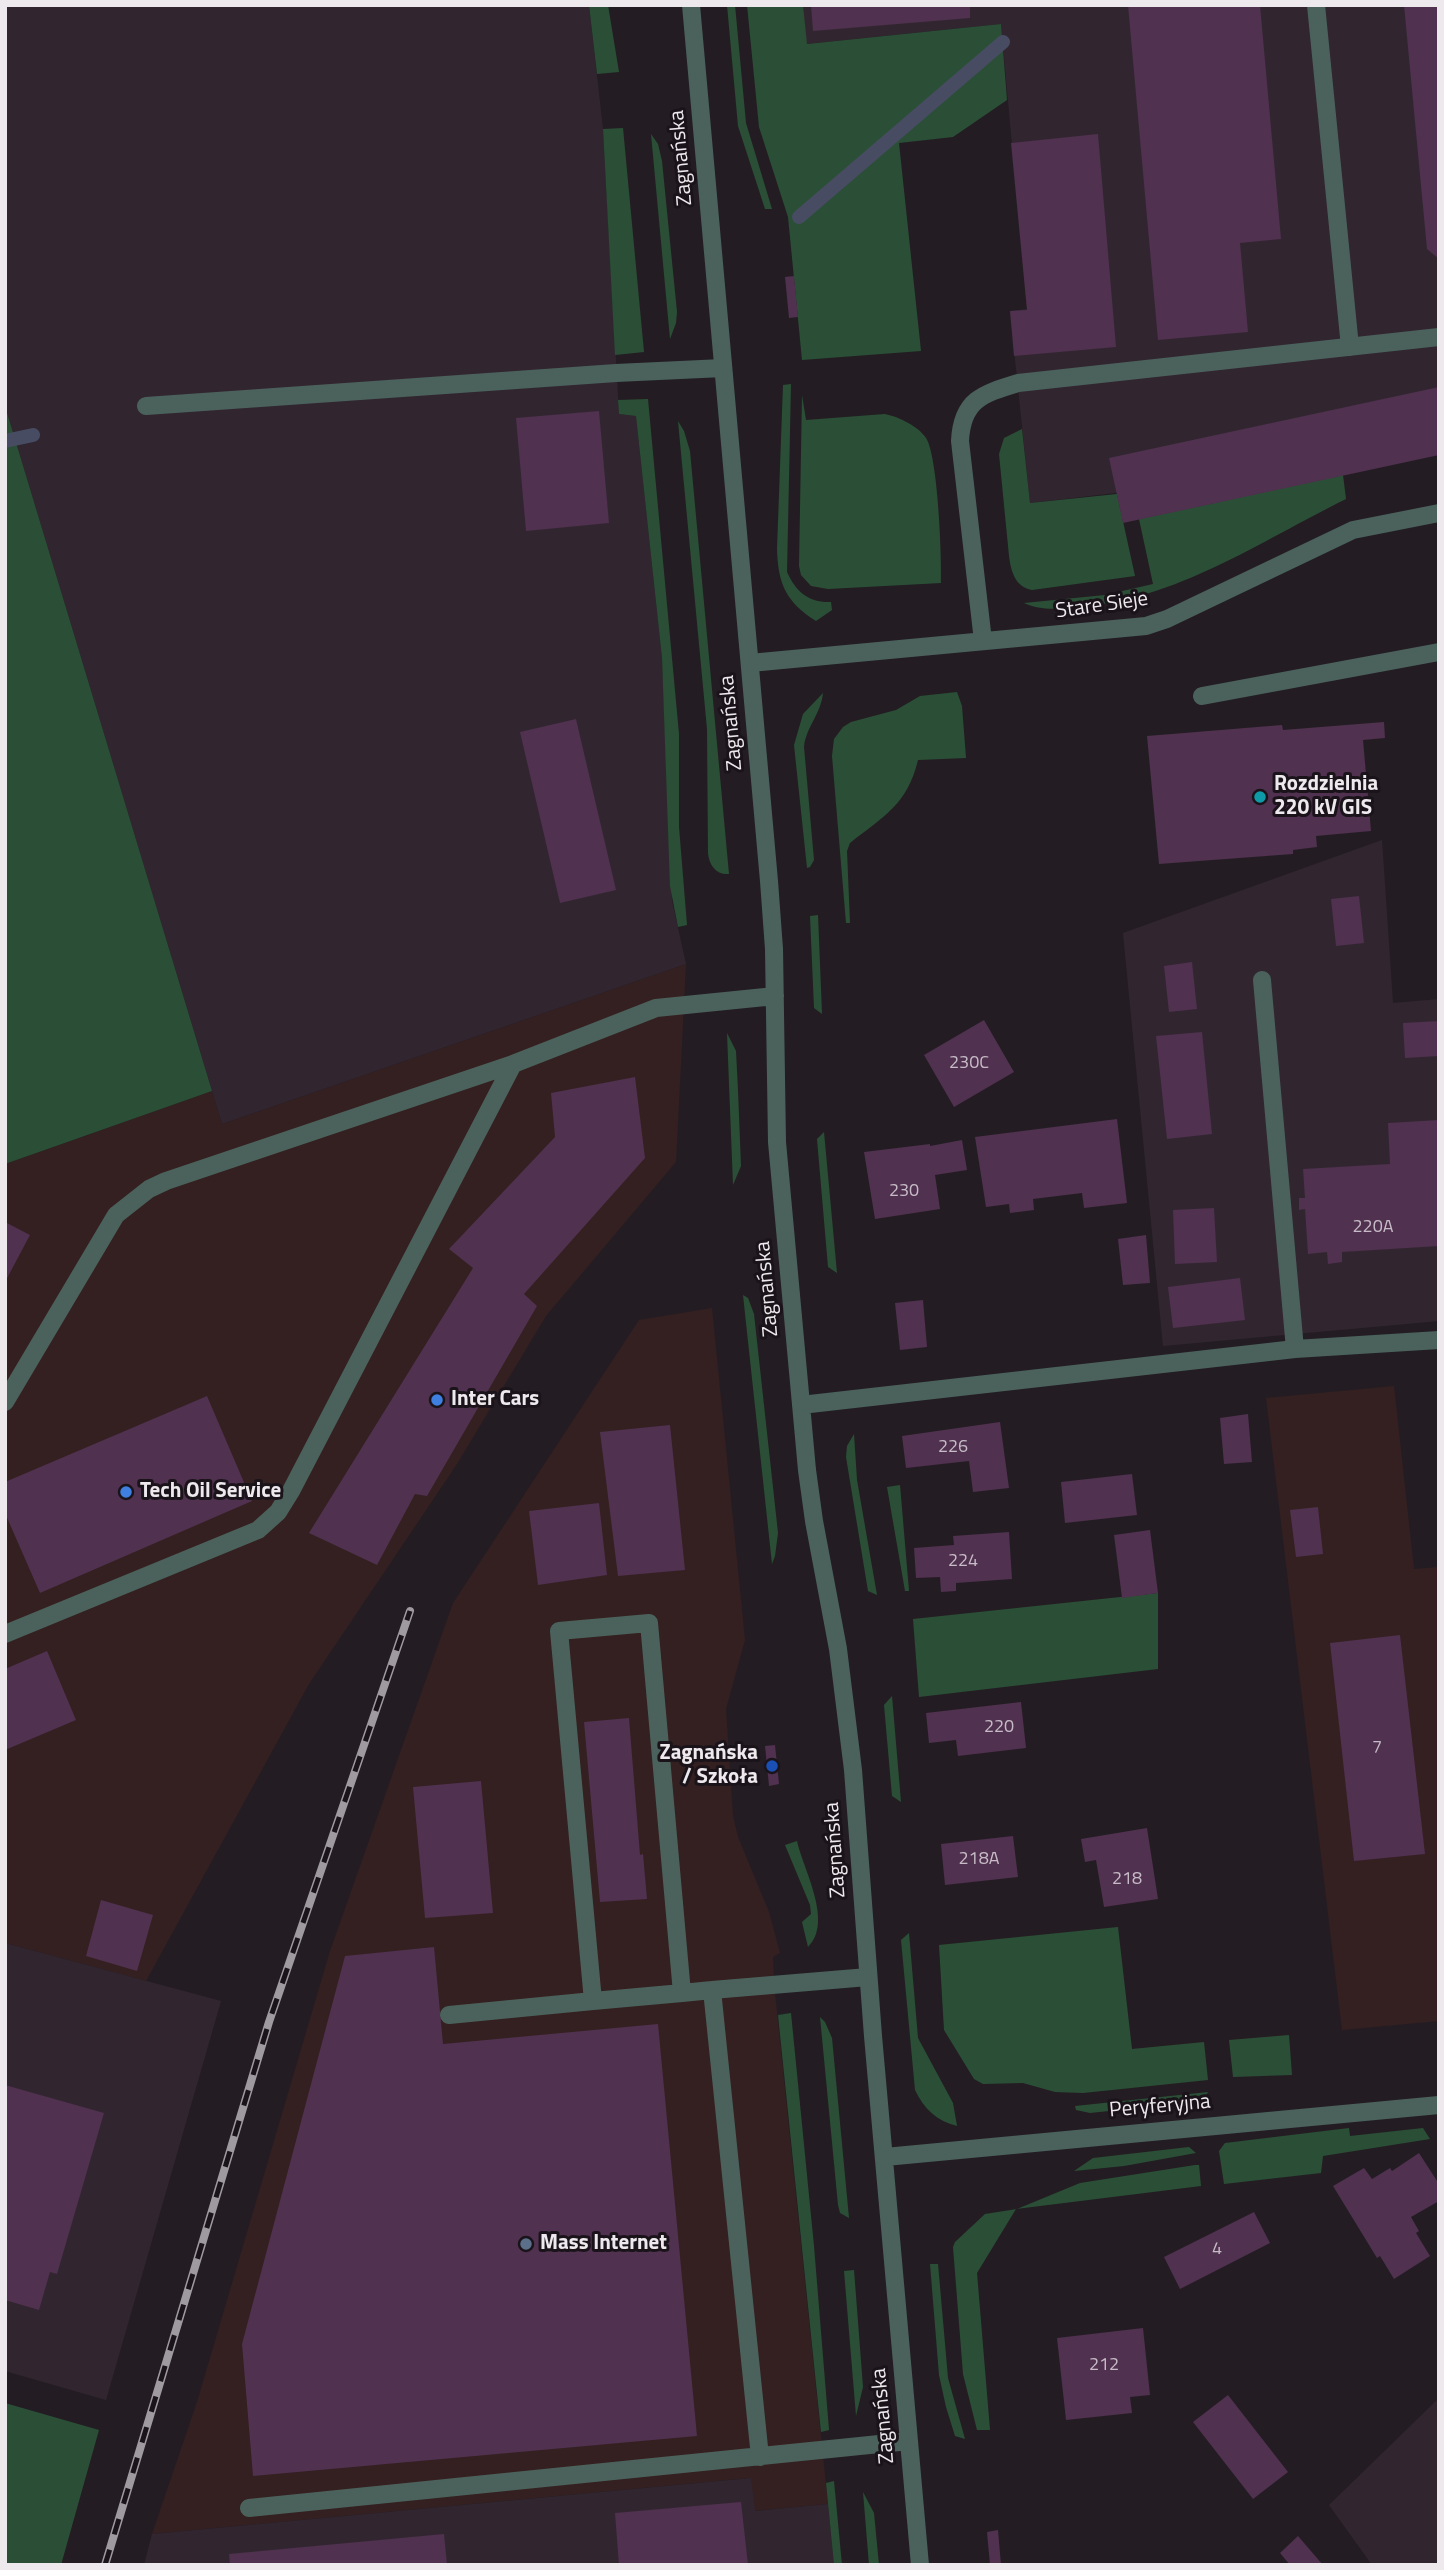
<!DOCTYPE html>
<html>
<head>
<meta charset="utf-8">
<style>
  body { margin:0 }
  #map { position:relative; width:1444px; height:2570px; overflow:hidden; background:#231d23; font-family:"Titillium Web",sans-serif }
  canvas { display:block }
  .frame { position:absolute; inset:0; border:7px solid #ede9ed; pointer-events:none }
</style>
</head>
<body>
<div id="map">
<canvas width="1444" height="2570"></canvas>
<div class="frame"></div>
</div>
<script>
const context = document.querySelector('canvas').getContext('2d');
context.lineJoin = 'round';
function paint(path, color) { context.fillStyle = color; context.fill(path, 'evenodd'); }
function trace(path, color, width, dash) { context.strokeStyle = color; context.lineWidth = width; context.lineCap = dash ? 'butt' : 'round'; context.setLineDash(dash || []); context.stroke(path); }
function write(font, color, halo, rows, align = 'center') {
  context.font = font + ' "Titillium Web",sans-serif'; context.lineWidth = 6; context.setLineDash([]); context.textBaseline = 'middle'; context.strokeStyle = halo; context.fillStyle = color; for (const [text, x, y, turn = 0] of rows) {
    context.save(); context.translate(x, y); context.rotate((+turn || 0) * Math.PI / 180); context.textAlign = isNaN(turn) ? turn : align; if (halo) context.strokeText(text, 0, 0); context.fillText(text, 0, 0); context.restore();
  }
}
paint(new Path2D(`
  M 686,964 L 676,1162 L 546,1316 L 457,1464 L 309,1684 L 146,1981 L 5,1943 L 5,1164 L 212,1091 L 222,1124 Z
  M 712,1308 L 745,1640 L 726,1709 L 733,1816 L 738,1837 L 769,1912 L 780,1953 L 773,1957 L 774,1983 L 828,2504 L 754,2511 L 750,2478 L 152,2534 L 197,2402 L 330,1951 L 453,1603 L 639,1320 Z
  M 1394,1386 L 1414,1569 L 1439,1567 L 1439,2021 L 1342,2030 L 1266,1398 Z`), '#342021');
paint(new Path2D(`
  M 5,5 L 589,5 L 603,129 L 619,414 L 636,416 L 662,658 L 672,901 L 686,964 L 222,1124 L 5,406 Z
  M 803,5 L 1439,5 L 1439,455 L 1030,503 L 1010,311 L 1027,309 L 1001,24 L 806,44 Z
  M 1382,840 L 1393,1003 L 1439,999 L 1439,1321 L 1163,1346 L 1123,933 Z
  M 5,1943 L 221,2001 L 106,2400 L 5,2371 Z
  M 1439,2398 L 1439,2565 L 1372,2565 L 1329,2505 Z
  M 751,2478 L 755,2511 L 828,2504 L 834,2565 L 144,2565 L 152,2534 Z`), '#312630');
paint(new Path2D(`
  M 589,5 L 608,5 L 619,72 L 597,74 Z
  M 727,5 L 735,5 L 746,123 L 772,209 L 765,209 L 738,126 Z
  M 747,5 L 803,5 L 807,44 L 1001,24 L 1007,100 L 953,137 L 899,143 L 921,351 L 802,360 L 788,217 L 759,127 Z
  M 623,128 L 644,352 L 615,355 L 603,129 Z
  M 651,134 L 658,144 L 662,161 L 677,312 L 676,323 L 670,339 Z
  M 791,384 L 787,572 C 796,592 809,603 831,602 L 832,610 L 816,621 C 786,602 778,584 777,549 L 783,385 Z
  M 802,395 L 806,420 L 885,414 C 899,417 918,426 926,438 C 938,456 942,559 941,583 L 828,589 L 811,586 L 801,575 L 799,566 Z
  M 648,399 L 679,734 L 679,827 L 687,925 L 678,927 L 670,886 L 662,658 L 636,416 L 619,414 L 618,400 Z
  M 5,406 L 212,1091 L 5,1164 Z
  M 678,421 L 684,431 L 690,451 L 729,874 C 716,875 709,865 708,853 L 707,729 Z
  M 1022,429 L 1030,503 L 1117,494 L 1135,576 L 1032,590 C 1015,587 1011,571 1009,556 L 999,454 L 1004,438 Z
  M 1343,475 L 1346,499 C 1259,542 1176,600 1077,607 C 1059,609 1041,611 1024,603 L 1105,595 L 1153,584 L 1139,519 Z
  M 957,692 L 962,706 L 966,758 L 918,760 C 907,805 884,816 850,843 L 847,851 L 850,923 L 846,923 L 832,756 L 834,739 L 843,727 L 851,722 L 896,710 L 920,696 Z
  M 823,693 C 821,714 806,727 804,747 L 814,860 L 810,867 L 807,868 L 794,745 L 803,714 Z
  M 818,915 L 822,1014 L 814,1008 L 810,916 Z
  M 727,1033 L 736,1051 L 738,1091 L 741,1166 L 733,1185 Z
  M 824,1132 L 837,1273 L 828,1267 L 817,1139 Z
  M 743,1295 L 748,1298 L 754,1314 L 778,1533 L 775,1556 L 772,1564 Z
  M 854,1434 L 857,1480 L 877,1595 L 868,1591 L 846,1457 L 847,1446 Z
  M 900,1485 L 909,1591 L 905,1591 L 887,1487 Z
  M 1158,1593 L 1158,1669 L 919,1697 L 913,1619 Z
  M 892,1696 L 901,1802 L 892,1796 L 884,1705 Z
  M 797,1841 C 803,1869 834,1922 808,1947 L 802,1922 L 811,1914 L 810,1905 L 785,1845 Z
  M 1118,1927 L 1132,2049 L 1204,2042 L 1208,2080 L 1083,2093 L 1055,2092 L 1023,2083 L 983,2084 L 974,2079 L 944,2030 L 939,1945 Z
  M 909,1933 L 918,2038 L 953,2103 L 957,2126 C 937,2121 924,2109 915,2090 L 901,1940 Z
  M 791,2013 L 814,2246 L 829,2430 L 821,2432 L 778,2015 Z
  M 820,2017 L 825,2022 L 832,2038 L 849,2218 L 840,2213 L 838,2205 Z
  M 1289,2035 L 1292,2075 L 1233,2077 L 1229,2040 Z
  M 1208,2092 L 1203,2101 L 1090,2113 L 1076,2110 L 1075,2106 Z
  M 1349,2128 L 1350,2136 L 1423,2128 L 1430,2139 L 1323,2156 L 1321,2173 L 1224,2184 L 1219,2151 L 1225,2143 Z
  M 1189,2147 L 1196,2153 L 1124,2166 L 1074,2171 L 1093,2158 Z
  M 1195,2165 L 1199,2165 L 1201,2186 L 1016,2209 L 977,2273 L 990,2430 L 977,2430 L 963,2374 L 953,2247 L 955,2242 L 985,2214 L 1017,2209 L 1080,2183 Z
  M 930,2264 L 938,2264 L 948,2378 L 965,2439 L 955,2436 L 946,2407 L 939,2375 Z
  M 854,2270 L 863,2387 L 856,2416 L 844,2271 Z
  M 5,2403 L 99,2430 L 61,2565 L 5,2565 Z
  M 834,2481 L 842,2565 L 834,2565 L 826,2483 Z
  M 863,2492 L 874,2513 L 879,2565 L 869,2565 Z`), '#2b4f36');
trace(new Path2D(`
  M 799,217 L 1003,42
  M 5,441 L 33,435`), '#474c62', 14);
paint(new Path2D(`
  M 811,5 L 970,5 L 970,18 L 813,31 Z
  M 1128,5 L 1260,5 L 1281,239 L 1240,243 L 1248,332 L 1158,340 Z
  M 1404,5 L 1439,5 L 1439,259 L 1427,249 Z
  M 1098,134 L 1116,347 L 1014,356 L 1010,311 L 1027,310 L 1011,143 Z
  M 794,276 L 798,317 L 789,318 L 785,277 Z
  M 1439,387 L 1439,455 L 1123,523 L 1109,458 Z
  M 599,411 L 609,523 L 526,531 L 516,418 Z
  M 576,719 L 616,890 L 560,903 L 520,732 Z
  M 1384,722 L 1385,738 L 1363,740 L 1371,831 L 1316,836 L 1317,847 L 1293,850 L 1293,854 L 1159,864 L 1147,736 L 1282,725 L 1283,730 Z
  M 1359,896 L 1364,943 L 1336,946 L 1331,899 Z
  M 1192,962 L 1197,1009 L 1169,1012 L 1164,966 Z
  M 984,1020 L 1014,1072 L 954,1107 L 924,1055 Z
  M 1439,1021 L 1439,1056 L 1405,1058 L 1403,1023 Z
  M 1202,1032 L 1212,1134 L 1167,1139 L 1156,1036 Z
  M 635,1077 L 645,1158 L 524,1294 L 537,1306 L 427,1496 L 415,1494 L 377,1565 L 309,1533 L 473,1268 L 449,1249 L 555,1137 L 551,1093 Z
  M 1117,1119 L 1127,1203 L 1084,1208 L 1082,1193 L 1033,1199 L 1034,1210 L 1010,1213 L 1009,1204 L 986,1207 L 975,1137 Z
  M 1439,1120 L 1439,1246 L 1342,1252 L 1342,1262 L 1328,1264 L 1327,1252 L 1308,1254 L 1305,1209 L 1299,1210 L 1299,1198 L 1305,1198 L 1303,1169 L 1390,1164 L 1388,1123 Z
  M 962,1140 L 967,1170 L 935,1175 L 940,1209 L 875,1219 L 864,1152 L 930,1144 L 930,1146 Z
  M 1214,1208 L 1217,1262 L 1175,1264 L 1173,1210 Z
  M 5,1222 L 30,1235 L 5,1282 Z
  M 1146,1235 L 1150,1283 L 1123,1285 L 1118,1239 Z
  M 1240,1278 L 1245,1320 L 1173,1328 L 1168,1287 Z
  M 923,1300 L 927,1347 L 900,1350 L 895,1303 Z
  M 207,1396 L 252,1501 L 40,1593 L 5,1513 L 5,1482 Z
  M 1248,1414 L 1252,1462 L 1224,1464 L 1220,1418 Z
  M 1000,1422 L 1009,1488 L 973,1492 L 969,1461 L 906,1468 L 902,1436 Z
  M 670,1425 L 685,1570 L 618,1576 L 600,1432 Z
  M 1132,1474 L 1137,1515 L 1065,1523 L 1061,1482 Z
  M 599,1503 L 607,1575 L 538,1585 L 529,1511 Z
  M 1318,1507 L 1323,1554 L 1296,1557 L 1290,1510 Z
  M 1150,1530 L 1158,1593 L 1122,1598 L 1114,1535 Z
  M 1009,1532 L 1012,1579 L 956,1583 L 956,1591 L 941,1592 L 940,1577 L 916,1578 L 914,1548 L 954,1545 L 953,1536 Z
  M 1400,1635 L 1425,1854 L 1354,1861 L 1330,1643 Z
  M 47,1651 L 76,1720 L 5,1750 L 5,1669 Z
  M 1021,1702 L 1026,1748 L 958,1756 L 956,1740 L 929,1743 L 926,1713 Z
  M 629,1718 L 640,1855 L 643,1854 L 647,1899 L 600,1902 L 584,1722 Z
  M 775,1745 L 779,1784 L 769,1786 L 765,1746 Z
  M 481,1781 L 493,1913 L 425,1918 L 413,1787 Z
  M 1147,1828 L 1158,1899 L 1104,1907 L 1096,1860 L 1085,1862 L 1081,1839 Z
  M 1013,1836 L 1018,1877 L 945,1885 L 941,1844 Z
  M 101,1900 L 153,1915 L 137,1971 L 86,1956 Z
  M 434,1947 L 443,2044 L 658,2024 L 697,2436 L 253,2476 L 242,2344 L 345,1956 Z
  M 5,2085 L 104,2113 L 57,2274 L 50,2272 L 39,2310 L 5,2300 Z
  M 1419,2153 L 1439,2184 L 1439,2201 L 1411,2217 L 1419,2231 L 1416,2233 L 1430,2256 L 1394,2279 L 1380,2256 L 1377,2258 L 1333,2186 L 1364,2168 L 1372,2179 L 1390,2168 L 1392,2171 Z
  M 1254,2212 L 1270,2243 L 1180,2289 L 1164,2257 Z
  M 1143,2328 L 1150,2395 L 1130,2397 L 1132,2413 L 1066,2420 L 1057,2338 Z
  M 1228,2395 L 1288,2472 L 1253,2499 L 1193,2422 Z
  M 741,2502 L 748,2565 L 619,2565 L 615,2513 Z
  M 998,2530 L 1001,2565 L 990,2565 L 987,2532 Z
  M 444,2534 L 447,2565 L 230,2565 L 229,2554 Z
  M 1298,2536 L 1323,2565 L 1290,2565 L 1280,2553 Z`), '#50314f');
trace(new Path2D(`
  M 691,5 L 769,881 L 774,949 L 777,1142 L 807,1470 L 814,1521 L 838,1649 L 853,1770 L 873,2036 L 920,2565
  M 1316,5 L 1350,347
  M 146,406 L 616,373 L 723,368
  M 983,641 L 960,441 C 962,400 982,394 1018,383 L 1439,337
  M 750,663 L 1146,626 L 1167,619 L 1353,530 L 1439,513
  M 1202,696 L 1439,652
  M 1262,980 L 1295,1349
  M 5,1402 L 116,1215 L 149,1189 L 166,1181 L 513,1064 L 656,1008 L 775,996
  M 801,1405 L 1295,1349 L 1439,1340
  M 5,1634 L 258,1530 L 278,1512 L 291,1491 L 513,1064
  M 682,1993 L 593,2001 L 559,1631 L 649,1623 L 682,1993 L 712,1990
  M 449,2015 L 593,2001
  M 885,2157 L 1439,2105
  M 760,2457 L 712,1990 L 868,1977
  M 249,2508 L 909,2441`), '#4b625c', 18);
const rail = new Path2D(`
  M 105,2565 L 269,2022 L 410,1611`);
trace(rail, '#9f9a9f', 8);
trace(rail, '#1a141a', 5, [16]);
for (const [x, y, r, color] of [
  [1260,797,7,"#0f9aa8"],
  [437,1400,7,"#3f7fe0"],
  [126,1492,7,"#3f7fe0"],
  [772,1766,7,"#1a4fb4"],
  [526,2244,7,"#5c6f8a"]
]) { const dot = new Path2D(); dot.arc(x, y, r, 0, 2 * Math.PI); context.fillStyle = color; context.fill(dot); trace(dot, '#1a141a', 2.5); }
write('18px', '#c6bbc6', null, [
  ["230C",969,1064],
  ["230",904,1192],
  ["220A",1373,1228],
  ["226",953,1448],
  ["224",963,1562],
  ["220",999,1728],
  ["7",1377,1749],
  ["218A",979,1860],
  ["218",1127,1880],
  ["4",1217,2250],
  ["212",1104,2366]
]);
write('21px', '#ede9ed', '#1a141a', [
  ["Zagnańska",682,158,-95],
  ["Stare Sieje",1102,606,-8],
  ["Zagnańska",732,723,-95],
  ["Zagnańska",768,1289,-95],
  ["Zagnańska",836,1850,-94],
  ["Peryferyjna",1160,2107,-5],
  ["Zagnańska",884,2416,-95]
]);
write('bold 21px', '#ede9ed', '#1a141a', [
  ["Rozdzielnia",1274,785],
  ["220 kV GIS",1274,809],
  ["Inter Cars",451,1400],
  ["Tech Oil Service",140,1492],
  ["Zagnańska",758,1754,"right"],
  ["/ Szkoła",758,1778,"right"],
  ["Mass Internet",540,2244]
], 'left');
</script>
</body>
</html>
